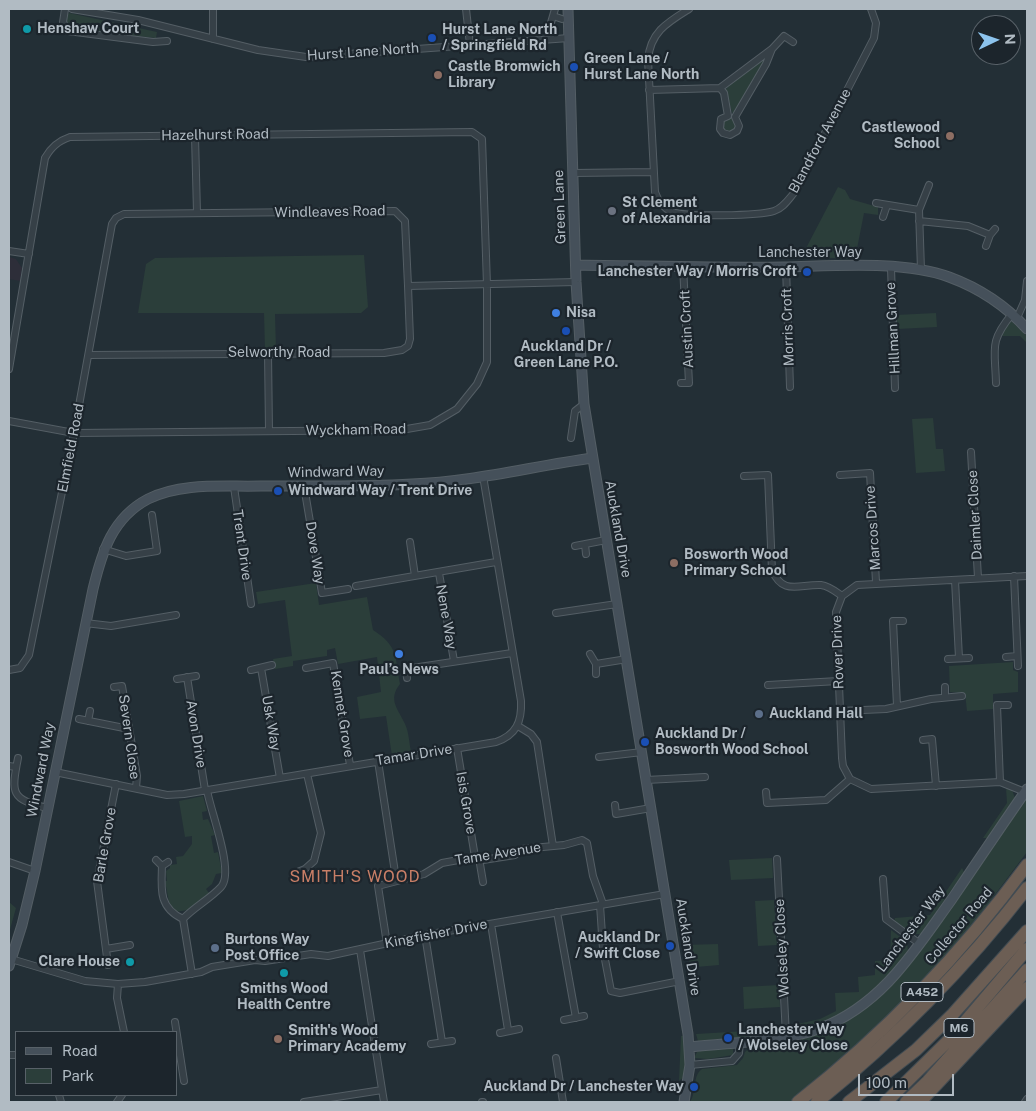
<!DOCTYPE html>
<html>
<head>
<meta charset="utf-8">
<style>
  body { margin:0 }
  #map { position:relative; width:1036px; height:1111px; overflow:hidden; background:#232f36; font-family:"Public Sans",sans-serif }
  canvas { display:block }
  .frame { position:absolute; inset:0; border:10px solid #b1bbc3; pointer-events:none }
  .legend { position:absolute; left:15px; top:1031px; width:162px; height:65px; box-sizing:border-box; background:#1c252c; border:1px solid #586168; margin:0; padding:6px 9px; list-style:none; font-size:15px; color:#b1bbc3 }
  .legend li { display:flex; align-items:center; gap:10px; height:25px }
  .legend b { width:25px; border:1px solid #586168 }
  .north { position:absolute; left:971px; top:15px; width:50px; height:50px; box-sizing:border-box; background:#1c252c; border:1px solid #586168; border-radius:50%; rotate:87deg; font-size:14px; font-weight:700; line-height:20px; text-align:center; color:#b1bbc3 }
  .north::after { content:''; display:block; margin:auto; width:18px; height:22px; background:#8cc3ed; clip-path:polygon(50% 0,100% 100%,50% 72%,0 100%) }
  .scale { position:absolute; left:858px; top:1074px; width:96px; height:22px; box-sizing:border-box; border:2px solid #b1bbc3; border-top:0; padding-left:6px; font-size:15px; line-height:18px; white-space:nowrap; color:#b1bbc3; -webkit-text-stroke:4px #1c252c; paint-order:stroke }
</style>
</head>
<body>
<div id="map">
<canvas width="1036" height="1111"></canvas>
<div class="frame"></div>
<ul class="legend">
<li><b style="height:6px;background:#45505a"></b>Road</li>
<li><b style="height:14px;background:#2b3e3a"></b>Park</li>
</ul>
<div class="north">N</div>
<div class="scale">100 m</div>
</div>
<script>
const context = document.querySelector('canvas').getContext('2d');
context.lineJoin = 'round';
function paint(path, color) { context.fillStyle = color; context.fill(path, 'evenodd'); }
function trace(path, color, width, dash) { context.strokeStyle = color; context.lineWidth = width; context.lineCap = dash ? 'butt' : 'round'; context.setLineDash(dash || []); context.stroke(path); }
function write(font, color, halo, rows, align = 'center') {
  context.font = font + ' "Public Sans",sans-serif'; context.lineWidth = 4.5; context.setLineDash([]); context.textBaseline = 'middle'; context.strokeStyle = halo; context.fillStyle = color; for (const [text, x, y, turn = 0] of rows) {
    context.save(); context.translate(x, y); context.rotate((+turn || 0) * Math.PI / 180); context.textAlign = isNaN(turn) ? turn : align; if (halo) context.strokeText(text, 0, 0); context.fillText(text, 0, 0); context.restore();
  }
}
paint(new Path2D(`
  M 9,257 L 16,259 L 22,268 L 20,281 L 9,279 Z`), '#2d2e39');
paint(new Path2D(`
  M 69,13 L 157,32 L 156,38 L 71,29 L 66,26 L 66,16 Z
  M 768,55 L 735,112 L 732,113 L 726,89 L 740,75 Z
  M722 125a7 7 0 1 1 14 0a7 7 0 1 1-14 0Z
  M 838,187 L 845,190 L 850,199 L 878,207 L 878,215 L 864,213 L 855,259 L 810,257 L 804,252 Z
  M 364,255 L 368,307 L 361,313 L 275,314 L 276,350 L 265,350 L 264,313 L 138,313 L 146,264 L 155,258 Z
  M 936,313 L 937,327 L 897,329 L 896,315 Z
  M 1011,321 L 1027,336 L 1027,343 L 1020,336 L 999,336 Z
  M 933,418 L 936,449 L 943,449 L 945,471 L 916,473 L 912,419 Z
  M 316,583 L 319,605 L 367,597 L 373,630 C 398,646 395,656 400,684 C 387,700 399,710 405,724 C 409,732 409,743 411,751 L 392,756 L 386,716 L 360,719 L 357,697 L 381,692 L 377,657 L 338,664 L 335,648 L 327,650 L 327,656 L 293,661 L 293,666 L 275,669 L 273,659 L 292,656 L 285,600 L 258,604 L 256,592 Z
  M 1013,662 L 1013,670 L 1018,672 L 1018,692 L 993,694 L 993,709 L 967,711 L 965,693 L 950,692 L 949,666 Z
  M 1006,788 L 1012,790 L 1015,798 L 989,838 L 983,838 L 1007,803 Z
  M 1027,795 L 1027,852 L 942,965 L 898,1008 L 791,1102 L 690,1102 C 697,1092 692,1076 702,1069 L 737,1065 L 743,1058 L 745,1052 L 752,1046 L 800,1038 L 887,989 L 902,974 L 925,942 Z
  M 203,796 L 207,811 L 202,812 L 203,820 L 208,819 L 215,835 L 211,836 L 214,853 L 218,852 L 222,873 L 216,874 L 212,884 L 206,889 L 209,893 L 188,910 L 175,912 L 170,907 L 165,881 L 167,881 L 166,871 L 170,868 L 170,865 L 177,864 L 176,857 L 183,856 L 192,844 L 192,836 L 185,837 L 179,801 Z
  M 772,858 L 773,878 L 731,880 L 729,860 Z
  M 962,868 L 964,872 L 921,934 L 913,934 L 894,922 L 895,918 L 930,915 Z
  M 774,900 L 777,945 L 758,946 L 755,901 Z
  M 9,902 L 16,908 L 9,933 Z
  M 891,930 L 907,942 L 908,951 C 886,982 831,1034 789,1030 L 789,1026 L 820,1019 L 836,1011 L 835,993 L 859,992 L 858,977 L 875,975 L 875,961 L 890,960 Z
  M 718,944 L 719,965 L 696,967 L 698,992 L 695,992 L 693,974 L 684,945 Z
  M 779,985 L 780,1007 L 744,1009 L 743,987 Z
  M 779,1029 L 778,1035 L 698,1041 L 696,1034 Z
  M 681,1036 L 685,1036 L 685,1076 L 679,1081 Z
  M 730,1047 L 733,1049 L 733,1055 L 708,1059 L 694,1058 L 697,1052 L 704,1049 Z`), '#2b3e3a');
const street = new Path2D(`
  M 65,9 L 63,22 L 68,31 L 153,42 L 167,41
  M 72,9 L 138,20 L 258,50 L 306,57 L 569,38
  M 466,9 L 470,45
  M 689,9 C 668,22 650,32 648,60 L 655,192 C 658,201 663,208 672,212 C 686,217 759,216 774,211 C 783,208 788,200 794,193 L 874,38 L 876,23 L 871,9
  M 553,16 L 562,19
  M 550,26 L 555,9
  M 213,39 L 213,9
  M 772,49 L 784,36 L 793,42
  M 649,90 L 720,88 L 772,49 L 766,64 L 735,117 L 739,126 L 737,131 L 730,135 L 723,133 L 720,129 L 721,119 L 728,116 L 724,93 L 720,88
  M 195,136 L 197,213
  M 573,173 L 654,172
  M 876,203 L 919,210
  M 883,217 L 887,205
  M 919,221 L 968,226 L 990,235 L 995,229
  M 986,246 L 990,235
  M 9,251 L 29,254
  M 786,267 L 790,387
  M 891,268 L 895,388
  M 921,270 L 919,210 L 929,185
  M 1017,318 L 1025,300 L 1027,281
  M 268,353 L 269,431
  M 89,355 L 384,353 L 402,350 L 408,346 L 410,339 L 408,286
  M 9,369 L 45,158 C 51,147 58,141 70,137 L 472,132 L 482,139 L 487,285 L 487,362 L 477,384 L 457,409 L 430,425 L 401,430 L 74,433 L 9,421
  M 681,383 L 689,383 L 683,266
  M 996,383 C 995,348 989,342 1012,314
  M 571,438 L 575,411 L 584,404
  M 971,452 L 978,578
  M 840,475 L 870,473 L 876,582
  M 744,476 L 768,475 L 772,570 C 783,596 799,584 821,585 C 829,586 835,591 842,596
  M 304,486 L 322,593 L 348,589
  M 234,487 L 251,604
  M 410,542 L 415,576
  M 585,544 L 586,554
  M 575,546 L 606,540
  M 103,549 L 126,556 L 157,551 L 152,515
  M 439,573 L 454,661
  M 1014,576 L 1018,666
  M 955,580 L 959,658
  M 356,586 L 496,562
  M 556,613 L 617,604
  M 85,623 L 111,626 L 176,615
  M 590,654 L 596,664 L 596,674
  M 1006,657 L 1017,656
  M 948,659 L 969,658
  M 596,664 L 627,659
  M 261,668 L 280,778
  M 306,668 L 333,663 L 350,765
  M 9,670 L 20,668 L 29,655 L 74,433 L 112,224 L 116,218 L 124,214 L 395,211 L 405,221 L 408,286 L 576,282
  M 251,670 L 272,665
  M 187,677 L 205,790
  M 407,678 L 406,669 L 512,653
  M 177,679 L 196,676
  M 768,685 L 838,681
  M 114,687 L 122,686 L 137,776 L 136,788
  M 945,687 L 945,697
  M 897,706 L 893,621 L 903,621
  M 840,711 L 886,709 L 931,699 L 962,696
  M 79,719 L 129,729
  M 88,721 L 90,711
  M 518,726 L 531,734 L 537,742 L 553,846
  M 923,740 L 932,739 L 936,786
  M 457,748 L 475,857
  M 599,757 L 642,752
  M 18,758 C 11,794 11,799 47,808
  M 378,761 L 396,879
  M 9,766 L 16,767
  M 55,772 L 167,795 L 184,794 L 496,742 C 516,735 522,722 521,701 L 483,476
  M 646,780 L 705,777
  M 1000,782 L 997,705 L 1008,705
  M 766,792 L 767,803 L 826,800 L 850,779
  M 1025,792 L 1000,782 L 871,789 L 850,779 L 843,766 L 842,758 L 836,612 L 842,596 L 857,585 L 1027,576
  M 615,805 L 616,814 L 651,808
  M 479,858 L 483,882
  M 777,859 L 786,1036
  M 156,860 L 162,866 L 168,862
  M 9,862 L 35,871
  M 162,866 C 161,890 159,908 183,919
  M 295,873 L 305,869 L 314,861 L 321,833 L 307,774
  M 883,879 L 886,919 L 920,944
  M 600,905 L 603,949 L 611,991 L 620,993 L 680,981
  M 557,912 L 576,1018
  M 491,924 L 508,1030
  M 425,935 L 442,1042
  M 387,944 L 378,886 L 424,874 L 442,863 L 475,857 L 483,860 L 515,855 L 522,849 L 564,845 L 582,840 L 587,843 L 593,876 L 603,904
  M 106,949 L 130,945
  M 360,950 L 384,1102
  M 11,959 L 85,981 L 118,984 L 145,982 L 201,972 L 212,967 L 255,960 L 265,961 L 311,954 L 328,956 L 425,935 L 665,894
  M 108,965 L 97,881 L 116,784
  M 192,974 L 183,919 C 194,907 210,899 221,887 C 235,872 210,810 207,790
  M 118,984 L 117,998 L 124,1032
  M 564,1020 L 584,1016
  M 175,1022 L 184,1081
  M 500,1033 L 519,1029
  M 431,1044 L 452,1041
  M 9,1055 L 16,1055
  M 556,1058 L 563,1102
  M 690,1065 L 732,1061 L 739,1053 L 740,1042
  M 660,1084 L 687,1090
  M 59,1095 L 61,1102
  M 117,1102 L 122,1095
  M 304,1102 L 382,1090
  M 482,1102 L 483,1102
  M 1025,1102 L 1027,1099`);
const secondary = new Path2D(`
  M 568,9 L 576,282 L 584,404 L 688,1034 L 690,1065 L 684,1102
  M 576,265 C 645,266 715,268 784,267 C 833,266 904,260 949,277 C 979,288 1006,306 1027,329
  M 9,966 L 22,925 L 35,871 L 93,589 C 102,552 112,518 148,499 C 182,482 224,487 261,486 C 311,486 362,487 412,484 C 473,482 533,466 593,458
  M 690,1047 C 733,1042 780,1043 821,1028 C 883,1004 915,950 952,899 C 977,862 1002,825 1027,789`);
const highway = new Path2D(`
  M 798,1102 C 887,1032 960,956 1027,865
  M 817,1102 C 895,1039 965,968 1027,888
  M 849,1102 L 916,1050 L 953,1014 L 1027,931
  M 886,1102 L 954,1035 L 1027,949
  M 906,1102 L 928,1081 L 1027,970
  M 920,1102 L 1027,988`);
trace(street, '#545e65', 8);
trace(secondary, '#545e65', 11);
trace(highway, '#414b52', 14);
trace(street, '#364047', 6);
trace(secondary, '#45505a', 9);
trace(highway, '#6c5e54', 12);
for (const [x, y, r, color] of [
  [27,29,5,"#0f9aa8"],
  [432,38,5,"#1a4fb4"],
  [574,67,5,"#1a4fb4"],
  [438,75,5,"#8d6e63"],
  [950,136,5,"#8d6e63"],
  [612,211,5,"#6b7280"],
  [807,272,5,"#1a4fb4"],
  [556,313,5,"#3f7fe0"],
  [566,331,5,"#1a4fb4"],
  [278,491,5,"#1a4fb4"],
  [674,563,5,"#8d6e63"],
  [399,654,5,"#3f7fe0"],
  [759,714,5,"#5c6f8a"],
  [645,742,5,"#1a4fb4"],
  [670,946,5,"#1a4fb4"],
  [215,948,5,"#5c6f8a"],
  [130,962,5,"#0f9aa8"],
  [284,973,5,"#0f9aa8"],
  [728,1038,5,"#1a4fb4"],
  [278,1039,5,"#8d6e63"],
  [694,1087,5,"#1a4fb4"]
]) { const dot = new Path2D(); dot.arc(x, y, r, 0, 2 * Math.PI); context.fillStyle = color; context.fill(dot); trace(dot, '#1c252c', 2); }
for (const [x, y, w] of [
  [922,992,42],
  [959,1028,30]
]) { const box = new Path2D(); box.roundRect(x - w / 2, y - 9.5, w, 19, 4); context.fillStyle = '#1c252c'; context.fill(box); trace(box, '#b1bbc3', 1); }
write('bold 12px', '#b1bbc3', null, [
  ["A452",922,992],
  ["M6",959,1028]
]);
write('bold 14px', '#b1bbc3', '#1c252c', [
  ["Henshaw Court",37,29],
  ["Hurst Lane North",442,30],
  ["/ Springfield Rd",442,46],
  ["Green Lane /",584,59],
  ["Hurst Lane North",584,75],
  ["Castle Bromwich",448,67],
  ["Library",448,83],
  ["Castlewood",940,128,"right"],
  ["School",940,144,"right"],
  ["St Clement",622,203],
  ["of Alexandria",622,219],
  ["Lanchester Way / Morris Croft",797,272,"right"],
  ["Nisa",566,313],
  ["Auckland Dr /",566,347,"center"],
  ["Green Lane P.O.",566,363,"center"],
  ["Windward Way / Trent Drive",288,491],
  ["Bosworth Wood",684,555],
  ["Primary School",684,571],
  ["Paul’s News",399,670,"center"],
  ["Auckland Hall",769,714],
  ["Auckland Dr /",655,734],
  ["Bosworth Wood School",655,750],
  ["Auckland Dr",660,938,"right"],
  ["/ Swift Close",660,954,"right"],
  ["Burtons Way",225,940],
  ["Post Office",225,956],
  ["Clare House",120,962,"right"],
  ["Smiths Wood",284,989,"center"],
  ["Health Centre",284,1005,"center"],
  ["Lanchester Way",738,1030],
  ["/ Wolseley Close",738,1046],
  ["Smith's Wood",288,1031],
  ["Primary Academy",288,1047],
  ["Auckland Dr / Lanchester Way",684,1087,"right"]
], 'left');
write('14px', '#b1bbc3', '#1c252c', [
  ["Hurst Lane North",363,52,-4],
  ["Hazelhurst Road",215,135,-1],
  ["Blandford Avenue",820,141,-62],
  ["Green Lane",560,207,-92],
  ["Windleaves Road",330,212,-1],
  ["Lanchester Way",810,253],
  ["Morris Croft",788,327,-92],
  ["Hillman Grove",893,328,-93],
  ["Austin Croft",687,329,-93],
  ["Selworthy Road",279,353],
  ["Wyckham Road",356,430,-1],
  ["Elmfield Road",71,448,-79],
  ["Windward Way",336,472,-1],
  ["Daimler Close",975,515,-93],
  ["Marcos Drive",873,528,-94],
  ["Auckland Drive",618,529,80],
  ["Trent Drive",242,545,82],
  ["Dove Way",315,553,81],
  ["Nene Way",446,617,80],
  ["Rover Drive",838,652,-92],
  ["Kennet Grove",342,714,81],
  ["Usk Way",271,723,80],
  ["Avon Drive",196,734,81],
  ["Severn Close",129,737,82],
  ["Tamar Drive",414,755,-9],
  ["Windward Way",41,770,-79],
  ["Isis Grove",466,803,80],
  ["Barle Grove",105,845,-80],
  ["Tame Avenue",498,854,-9],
  ["Collector Road",959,926,-50],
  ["Lanchester Way",911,929,-53],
  ["Kingfisher Drive",436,934,-11],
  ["Auckland Drive",688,947,81],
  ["Wolseley Close",782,948,-93]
]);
context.letterSpacing = '1px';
write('16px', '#c97f67', '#1c252c', [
  ["SMITH'S WOOD",355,877]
]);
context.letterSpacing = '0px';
</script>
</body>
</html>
